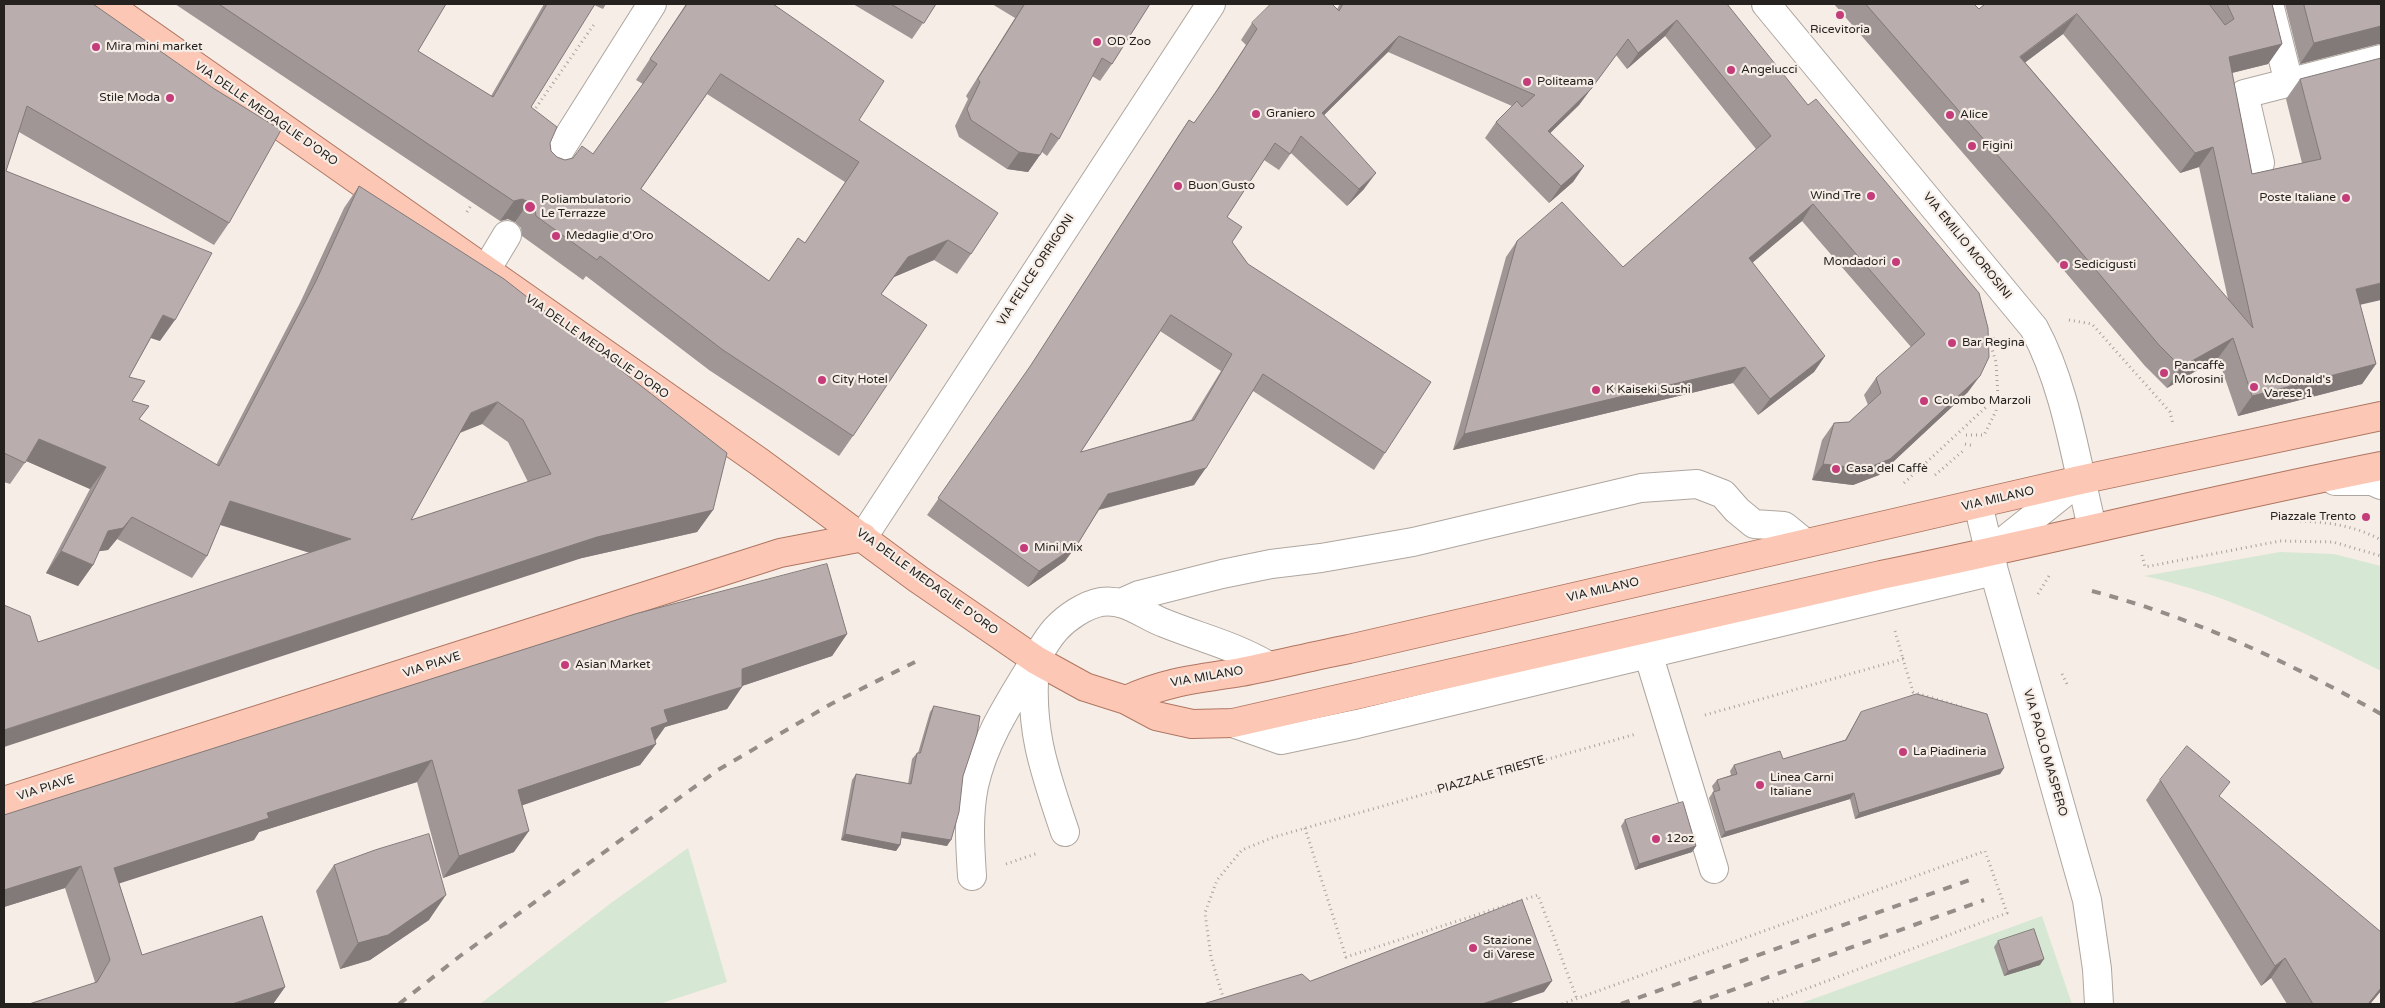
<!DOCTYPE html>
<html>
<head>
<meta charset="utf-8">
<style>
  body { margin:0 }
  #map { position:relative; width:2385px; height:1008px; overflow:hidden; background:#f7ede7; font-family:"Varela Round",sans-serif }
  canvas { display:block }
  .frame { position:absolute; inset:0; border:5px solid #25221f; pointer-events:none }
</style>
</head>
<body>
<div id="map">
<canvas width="2385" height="1008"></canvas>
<div class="frame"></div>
</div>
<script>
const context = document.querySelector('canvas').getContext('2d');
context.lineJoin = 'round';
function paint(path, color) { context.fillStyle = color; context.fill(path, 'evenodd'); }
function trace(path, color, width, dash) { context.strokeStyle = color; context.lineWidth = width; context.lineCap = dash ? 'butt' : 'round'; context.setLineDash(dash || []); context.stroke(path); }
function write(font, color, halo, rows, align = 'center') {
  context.font = font + ' "Varela Round",sans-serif'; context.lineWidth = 4.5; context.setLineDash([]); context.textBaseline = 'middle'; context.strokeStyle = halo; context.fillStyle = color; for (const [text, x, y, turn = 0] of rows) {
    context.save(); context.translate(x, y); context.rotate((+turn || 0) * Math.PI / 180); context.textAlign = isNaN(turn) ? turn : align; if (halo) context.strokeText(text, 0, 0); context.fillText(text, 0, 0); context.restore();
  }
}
paint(new Path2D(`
  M 2280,552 L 2334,554 L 2381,566 L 2381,671 C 2305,633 2227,594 2144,576 Z
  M 688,848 L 727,982 L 659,1004 L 480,1004 L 611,903 Z
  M 2042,916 L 2072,1004 L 1799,1004 Z`), '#d6e8d4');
const minor = new Path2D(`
  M 1766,4 L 2034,328 C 2066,387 2076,462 2092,527
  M 2269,4 L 2289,83
  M 2260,163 L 2244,94 L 2381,59
  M 551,164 L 652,4
  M 486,270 L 507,235
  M 2335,481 L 2372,481 L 2381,485
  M 1978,504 L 1994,571 L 2087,900 L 2097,969 L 2099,1004
  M 863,537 L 1211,4
  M 1989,553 L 2080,480
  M 1121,603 L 1139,595 L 1222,574 L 1271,564 L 1321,558 L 1413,542 L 1641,488 L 1697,484 L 1723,494 L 1737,510 L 1754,524 L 1784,526 L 1805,543
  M 1643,637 L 1714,869
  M 1035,664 C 1029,729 1044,770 1065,832
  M 1233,723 L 1281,740 L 1357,724 L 1994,571
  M 972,876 C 970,846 968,815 974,786 C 983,744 1007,706 1029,670 C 1038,656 1045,641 1056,629 C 1067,617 1085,605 1101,602 C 1125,598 1143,615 1164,623 C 1201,638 1233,645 1269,666`);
const major = new Path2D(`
  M 107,4 L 761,463 L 918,579 L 1036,660 L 1085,687 L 1126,700 L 1156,716 L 1192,724 L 1233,723 L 1881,575 C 2048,541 2214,499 2381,466
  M 1126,700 C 1167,681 1198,679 1241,672 C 1277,665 1313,656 1349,649 L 2080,480 L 2381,416
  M 4,801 L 780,553 L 863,537`);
trace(minor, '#aea69f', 30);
trace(major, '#af7661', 30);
trace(new Path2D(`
  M 533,112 L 595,23
  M 467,212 L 472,204
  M 2069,320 L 2092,324 L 2170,412 L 2173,424
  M 1966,435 L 1984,435 L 1996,411 L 1998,397 L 1996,362 L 1990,342 L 1996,337
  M 1965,444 L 1974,446
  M 1935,475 L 1963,451
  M 1904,483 L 1997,397
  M 2300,521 C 2328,522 2356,526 2381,540
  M 2142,555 L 2145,567 L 2280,541 L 2333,542 L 2381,556
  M 2038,594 L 2049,576
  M 1895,631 L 1903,659
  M 2062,674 L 2067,684
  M 1705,715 L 1903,659 L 1913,692 L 1962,707
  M 1305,828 L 1346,957 L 1538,895 L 1577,999
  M 1006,864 L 1038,853
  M 1225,1004 L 1211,957 L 1205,913 L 1217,880 L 1242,850 L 1274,837 L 1636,734
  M 1562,1004 L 1985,851 L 2007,913 L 1766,1004`), '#a9a29d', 3, [1, 4]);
trace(minor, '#fff', 28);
trace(major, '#fcc8b5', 28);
trace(new Path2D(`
  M 2092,591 C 2195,618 2289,662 2381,714
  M 399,1004 L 460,956 L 718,770 L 831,704 L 915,662
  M 1621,1004 L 1975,878
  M 1693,1004 L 1984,900`), '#948d88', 4, [9, 9]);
paint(new Path2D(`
  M 4,4 L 229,223 L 214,245 L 19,132 L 6,171 L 160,341 L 151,338 L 129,377 L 132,401 L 149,406 L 139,419 L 216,465 L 300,303 L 344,208 L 359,186 L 713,510 L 697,532 L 582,558 L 38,642 L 310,553 L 220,525 L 207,556 L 192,578 L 117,539 L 108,550 L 99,551 L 93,565 L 78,586 L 46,573 L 90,489 L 26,461 L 10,484 L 4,482 ZM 482,424 L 508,442 L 528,482 L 411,520 L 460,433 Z
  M 175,4 L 446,4 L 418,51 L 491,96 L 544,4 L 606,4 L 603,9 L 594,5 L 531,107 L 550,143 L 551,151 L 557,157 L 565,160 L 593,154 L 643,84 L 636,80 L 686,4 L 773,4 L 859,120 L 971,254 L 957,274 L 934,260 L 894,277 L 881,294 L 853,436 L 839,456 L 709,370 L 586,276 L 583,280 L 522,236 L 521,228 L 515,222 L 508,219 L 500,221 ZM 707,94 L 845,182 L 805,243 L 798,238 L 769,281 L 641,189 Z
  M 853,4 L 936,4 L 912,39 Z
  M 992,4 L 1150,4 L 1112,64 L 1100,81 L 1092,76 L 1059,139 L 1047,156 L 1042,152 L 1028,172 L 1007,169 L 959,137 L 955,126 L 968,99 L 966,96 L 1015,18 Z
  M 1340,4 L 1727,4 L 1968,392 L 1879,475 L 1853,485 L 1812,480 L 1822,440 L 1834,423 L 1849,422 L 1868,405 L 1864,395 L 1876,378 L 1911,347 L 1802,221 L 1752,262 L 1825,356 L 1814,372 L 1758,415 L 1733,383 L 1453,450 L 1506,257 L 1517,241 L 1623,267 L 1756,149 L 1665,36 L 1627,69 L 1616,55 L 1579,105 L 1550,133 L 1584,166 L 1573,182 L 1549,203 L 1485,138 L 1496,122 L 1512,106 L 1388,52 L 1324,115 L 1364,189 L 1347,206 L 1291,153 L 1279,170 L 1264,160 L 1227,217 L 1232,242 L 1385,453 L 1374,470 L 1253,391 L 1194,485 L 1099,510 L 1077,545 L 1065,561 L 1028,587 L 927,515 L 1020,382 L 1178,136 L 1189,120 L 1194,123 L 1210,100 L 1246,45 L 1241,40 L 1252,23 L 1337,9 ZM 1160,331 L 1221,371 L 1191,420 L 1081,452 Z
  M 1834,4 L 1974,4 L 1979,9 L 1985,4 L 2272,4 L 2282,44 L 2268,64 L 2232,73 L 2252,174 L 2302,163 L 2286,99 L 2300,79 L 2376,364 L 2362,384 L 2238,416 L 2218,358 L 2167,388 L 2145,366 L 2033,234 ZM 2063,34 L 2180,173 L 2199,167 L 2228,299 L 2025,62 Z
  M 2285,4 L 2381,4 L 2381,44 L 2378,44 L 2300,64 Z
  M 847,634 L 832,656 L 742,686 L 727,709 L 665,727 L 655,741 L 656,744 L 640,765 L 522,805 L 514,852 L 443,878 L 417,782 L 259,832 L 254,840 L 119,883 L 142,955 L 285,987 L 273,1004 L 29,1004 L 93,984 L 95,982 L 65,888 L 4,907 L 4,815 Z
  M 934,706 L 963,776 L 947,846 L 901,838 L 900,845 L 896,851 L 841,840 L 852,780 L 856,774 L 908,784 L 912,759 L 917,753 L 918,753 L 930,712 Z
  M 1861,712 L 2004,768 L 2000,774 L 1855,819 L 1850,799 L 1721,838 L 1709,798 L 1713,792 L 1714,792 L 1712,786 L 1717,780 L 1731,775 L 1730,771 L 1734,765 L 1783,759 L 1845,740 Z
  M 2160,780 L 2220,797 L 2381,991 L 2370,1004 L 2287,1004 L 2271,978 L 2261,986 L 2146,800 Z
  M 1625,820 L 1696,846 L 1692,852 L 1635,870 L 1621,826 Z
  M 334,865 L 429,920 L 370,960 L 340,969 L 316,891 Z
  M 1998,941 L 2040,965 L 2004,976 L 1994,947 Z`), '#9f9695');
paint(new Path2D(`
  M 2077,14 L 2063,34 L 2006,77 L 2020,57 Z
  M 1677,20 L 1665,36 L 1627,69 L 1638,53 Z
  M 2381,26 L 2381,44 L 2378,44 L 2300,64 L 2314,43 Z
  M 1399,36 L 1388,52 L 1310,129 L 1322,113 Z
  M 1628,39 L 1579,105 L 1536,147 L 1548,131 Z
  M 2282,44 L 2268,64 L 2215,77 L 2229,57 Z
  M 2213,147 L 2199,167 L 2180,173 L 2195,153 Z
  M 1019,152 L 1040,155 L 1028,172 L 1007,169 Z
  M 1584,166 L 1573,182 L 1549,203 L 1561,186 Z
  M 1376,173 L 1364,189 L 1347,206 L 1359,189 Z
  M 522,199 L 529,202 L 515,222 L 508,219 L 500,221 L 514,201 Z
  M 1813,204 L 1802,221 L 1738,275 L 1749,258 Z
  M 948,240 L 934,260 L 894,277 L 867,314 L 908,257 Z
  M 2381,283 L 2381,300 L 2342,309 L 2356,289 Z
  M 163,315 L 175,320 L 160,341 L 148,337 Z
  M 2233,338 L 2218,358 L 2167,388 L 2181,367 Z
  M 1825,356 L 1814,372 L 1758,415 L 1770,399 Z
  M 2376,364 L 2362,384 L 2238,416 L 2252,396 Z
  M 1745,367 L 1733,383 L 1453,450 L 1464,434 Z
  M 1980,376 L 1968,392 L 1879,475 L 1853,485 L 1812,480 L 1823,464 Z
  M 498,402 L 482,424 L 456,434 L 471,413 Z
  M 39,439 L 106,467 L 90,489 L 24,460 Z
  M 1206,468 L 1194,485 L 1097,510 L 1108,494 Z
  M 230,501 L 351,539 L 336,561 L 215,523 Z
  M 713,510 L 697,532 L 582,558 L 4,747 L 4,730 L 597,537 Z
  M 132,517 L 117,539 L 108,550 L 93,552 L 108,531 Z
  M 1077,545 L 1065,561 L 1028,587 L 1039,571 Z
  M 61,551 L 93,565 L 78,586 L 46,573 Z
  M 847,634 L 832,656 L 727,691 L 742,669 Z
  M 742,687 L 727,709 L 665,727 L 653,744 L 636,750 L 664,710 Z
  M 656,744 L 640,765 L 503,812 L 518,790 Z
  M 432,760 L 417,782 L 259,832 L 254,840 L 99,890 L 114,868 L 267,813 Z
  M 2004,768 L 2000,774 L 1855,819 L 1859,813 Z
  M 1854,793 L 1850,799 L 1721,838 L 1725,832 Z
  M 529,831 L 514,852 L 443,878 L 459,856 Z
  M 902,832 L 951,840 L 947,846 L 898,837 Z
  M 845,834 L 900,845 L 896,851 L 841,840 Z
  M 1696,846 L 1692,852 L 1635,870 L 1639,864 Z
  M 81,866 L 65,888 L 4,907 L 4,890 Z
  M 446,895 L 429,920 L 370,960 L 340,969 L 358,943 Z
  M 2285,958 L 2271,978 L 2261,986 L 2275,966 Z
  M 2044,959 L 2040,965 L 2004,976 L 2008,971 Z
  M 1552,981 L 1544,992 L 1508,1004 L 1482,1004 Z
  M 285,987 L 273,1004 L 232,1004 Z
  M 2381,988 L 2381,991 L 2370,1004 L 2368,1004 Z`), '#827a79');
const building = new Path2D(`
  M 4,4 L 93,4 L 213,88 L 281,130 L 229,223 L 27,106 L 6,171 L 212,253 L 175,320 L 163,315 L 129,377 L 145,381 L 132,401 L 149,406 L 139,419 L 219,466 L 316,281 L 359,186 L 504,279 L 727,453 L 713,510 L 597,537 L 4,730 L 4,605 L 30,616 L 38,642 L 351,539 L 230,501 L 207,556 L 132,517 L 123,528 L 108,531 L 93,565 L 61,551 L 106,467 L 39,439 L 25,463 L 4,453 ZM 498,402 L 523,420 L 551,474 L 411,520 L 471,413 Z
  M 219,4 L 446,4 L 418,51 L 493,97 L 547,4 L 595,4 L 531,107 L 557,127 L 550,143 L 551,151 L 557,157 L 565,160 L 573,158 L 582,146 L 593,154 L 657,64 L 650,59 L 687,4 L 773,4 L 884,81 L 859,120 L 998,213 L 971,254 L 948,240 L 908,257 L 881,294 L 927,325 L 853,436 L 723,350 L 600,256 L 597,260 L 536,216 L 535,208 L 529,202 L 522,199 L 514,201 ZM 721,74 L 859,162 L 805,243 L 798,238 L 769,281 L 641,189 Z
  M 891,4 L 936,4 L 924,23 Z
  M 1025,4 L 1150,4 L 1112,64 L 1102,58 L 1059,139 L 1051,133 L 1040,155 L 1019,152 L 971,120 L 967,109 L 980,82 L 978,79 Z
  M 1271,4 L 1332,4 L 1339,11 L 1343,4 L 1727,4 L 1808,105 L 1816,99 L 1979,293 L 1988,328 L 1989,357 L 1980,376 L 1890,459 L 1865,469 L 1823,464 L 1834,423 L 1849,422 L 1881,393 L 1876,378 L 1925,334 L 1813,204 L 1749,258 L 1825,356 L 1770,399 L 1745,367 L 1464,434 L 1517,241 L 1562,202 L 1623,267 L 1771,136 L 1677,20 L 1638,53 L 1628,39 L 1591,89 L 1548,131 L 1584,166 L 1561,186 L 1496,122 L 1517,101 L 1522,107 L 1535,95 L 1399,36 L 1322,113 L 1376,173 L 1359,189 L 1301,136 L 1290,154 L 1275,143 L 1227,217 L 1242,227 L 1232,242 L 1248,264 L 1431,382 L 1385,453 L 1263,374 L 1206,468 L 1108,494 L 1077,545 L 1039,571 L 938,498 L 1031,365 L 1189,120 L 1194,123 L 1218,89 L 1257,29 L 1252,23 ZM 1171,315 L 1232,354 L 1194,420 L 1081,452 Z
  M 1866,4 L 1974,4 L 1979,9 L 1985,4 L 2209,4 L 2225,25 L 2234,19 L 2227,4 L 2272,4 L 2282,44 L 2229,57 L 2252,174 L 2321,159 L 2300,79 L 2381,58 L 2381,283 L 2356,289 L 2376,364 L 2252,396 L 2233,338 L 2181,367 L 2159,345 L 2048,213 ZM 2077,14 L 2195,153 L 2213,147 L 2253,328 L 2020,57 Z
  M 2304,4 L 2381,4 L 2381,26 L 2314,43 Z
  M 827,564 L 847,634 L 742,669 L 742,687 L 664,710 L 668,722 L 651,728 L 656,744 L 518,790 L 529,831 L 459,856 L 432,760 L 267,813 L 269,818 L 114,868 L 142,955 L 262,916 L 285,987 L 232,1004 L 29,1004 L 97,982 L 110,960 L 81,866 L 4,890 L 4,815 L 635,614 Z
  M 1917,694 L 1987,714 L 2004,768 L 1859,813 L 1854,793 L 1725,832 L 1713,792 L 1720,790 L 1717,780 L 1737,774 L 1734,765 L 1780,751 L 1783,759 L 1846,740 L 1861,712 Z
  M 934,706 L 980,716 L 977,734 L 963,776 L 959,812 L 951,840 L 902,832 L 900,845 L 845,834 L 856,774 L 911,784 L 917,753 L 920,753 Z
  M 2187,746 L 2230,782 L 2219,796 L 2381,932 L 2381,988 L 2368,1004 L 2313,1004 L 2285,958 L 2275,966 L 2160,780 Z
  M 1683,802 L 1696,846 L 1639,864 L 1625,820 Z
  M 429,834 L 446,895 L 388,935 L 358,943 L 334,865 L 375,850 Z
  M 1522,900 L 1552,981 L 1482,1004 L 1203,1004 L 1302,974 L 1310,981 Z
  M 2034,929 L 2044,959 L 2008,971 L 1998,941 Z`);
paint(building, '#b9aead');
trace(building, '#827a79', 1);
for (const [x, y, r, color] of [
  [1840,15,5,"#c43c79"],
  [1097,42,5,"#c43c79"],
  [96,47,5,"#c43c79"],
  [1731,70,5,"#c43c79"],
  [1527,82,5,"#c43c79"],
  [170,98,5,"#c43c79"],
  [1256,114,5,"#c43c79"],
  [1950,115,5,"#c43c79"],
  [1972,146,5,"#c43c79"],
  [1178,186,5,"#c43c79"],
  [1871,196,5,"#c43c79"],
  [2346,198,5,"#c43c79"],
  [530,207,6,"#c43c79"],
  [556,236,5,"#c43c79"],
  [1896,262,5,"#c43c79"],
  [2064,265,5,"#c43c79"],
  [1952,343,5,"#c43c79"],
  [2164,373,5,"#c43c79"],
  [822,380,5,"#c43c79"],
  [2254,387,5,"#c43c79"],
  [1596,390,5,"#c43c79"],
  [1924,401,5,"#c43c79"],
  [1836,469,5,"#c43c79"],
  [2366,517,5,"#c43c79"],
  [1024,548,5,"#c43c79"],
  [565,665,5,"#c43c79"],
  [1903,752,5,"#c43c79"],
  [1760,785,5,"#c43c79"],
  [1656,839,5,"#c43c79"],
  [1473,948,5,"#c43c79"]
]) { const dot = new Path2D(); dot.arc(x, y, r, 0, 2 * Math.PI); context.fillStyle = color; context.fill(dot); trace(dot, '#f7ede7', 2); }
write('12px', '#25221f', '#f7ede7', [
  ["Ricevitoria",1840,30,"center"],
  ["OD Zoo",1107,42],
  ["Mira mini market",106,47],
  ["Angelucci",1741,70],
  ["Politeama",1537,82],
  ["Stile Moda",160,98,"right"],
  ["Graniero",1266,114],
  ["Alice",1960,115],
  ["Figini",1982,146],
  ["Buon Gusto",1188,186],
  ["Wind Tre",1861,196,"right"],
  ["Poste Italiane",2336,198,"right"],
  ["Poliambulatorio",541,200],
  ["Le Terrazze",541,214],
  ["Medaglie d'Oro",566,236],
  ["Mondadori",1886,262,"right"],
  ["Sedicigusti",2074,265],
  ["Bar Regina",1962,343],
  ["Pancaffè",2174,366],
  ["Morosini",2174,380],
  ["City Hotel",832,380],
  ["McDonald's",2264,380],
  ["Varese 1",2264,394],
  ["K Kaiseki Sushi",1606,390],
  ["Colombo Marzoli",1934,401],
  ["Casa del Caffè",1846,469],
  ["Piazzale Trento",2356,517,"right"],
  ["Mini Mix",1034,548],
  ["Asian Market",575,665],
  ["La Piadineria",1913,752],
  ["Linea Carni",1770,778],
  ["Italiane",1770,792],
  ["12oz",1666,839],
  ["Stazione",1483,941],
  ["di Varese",1483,955]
], 'left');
write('12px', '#25221f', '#f7ede7', [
  ["VIA DELLE MEDAGLIE D'ORO",266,114,35],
  ["VIA EMILIO MOROSINI",1967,246,51],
  ["VIA FELICE ORRIGONI",1036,270,-57],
  ["VIA DELLE MEDAGLIE D'ORO",597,347,35],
  ["VIA MILANO",1998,499,-13],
  ["VIA DELLE MEDAGLIE D'ORO",927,582,36],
  ["VIA MILANO",1603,590,-13],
  ["VIA PIAVE",432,665,-18],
  ["VIA MILANO",1207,677,-10],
  ["VIA PAOLO MASPERO",2045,753,74],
  ["PIAZZALE TRIESTE",1491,775,-16],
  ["VIA PIAVE",46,788,-18]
]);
</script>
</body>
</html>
